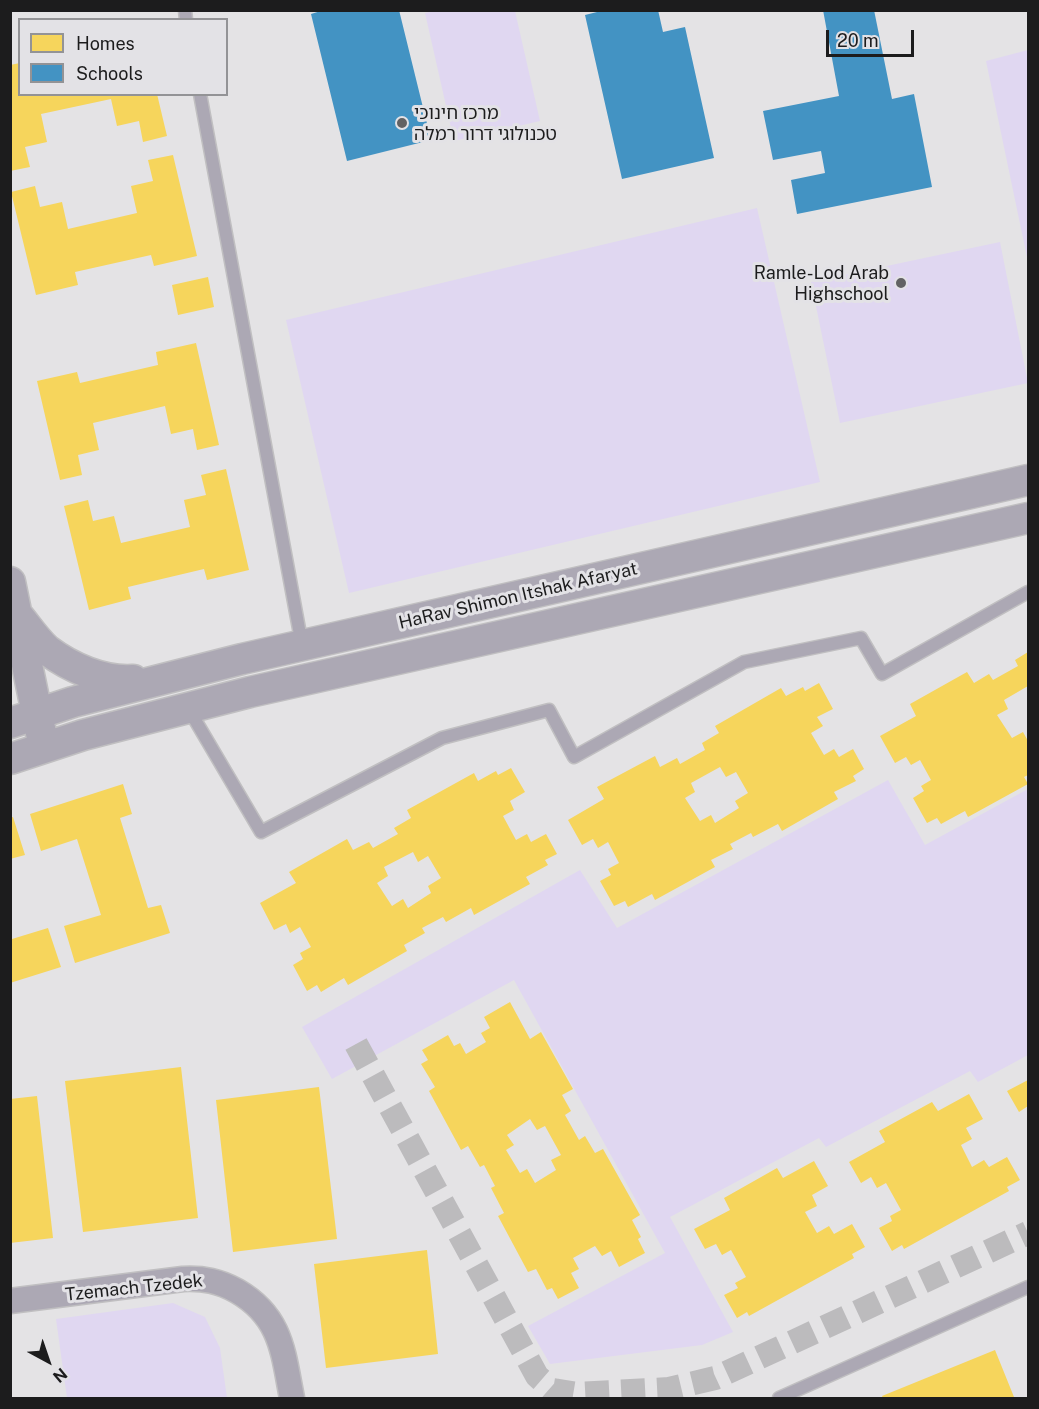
<!DOCTYPE html>
<html>
<head>
<meta charset="utf-8">
<style>
  body { margin:0 }
  #map { position:relative; width:1039px; height:1409px; overflow:hidden; background:#e4e3e5; font-family:"Public Sans",sans-serif }
  canvas { display:block }
  .frame { position:absolute; inset:0; border:12px solid #1c1c1d; pointer-events:none }
  .legend { position:absolute; left:18px; top:18px; width:210px; height:78px; box-sizing:border-box; background:#e3e2e6; border:2px solid #939396; margin:0; padding:8px 10px; list-style:none; font-size:18px; color:#1c1c1d }
  .legend li { display:flex; align-items:center; gap:12px; height:30px }
  .legend b { width:30px; border:2px solid #939396 }
  .north { position:absolute; left:18px; top:1331px; width:60px; height:60px; -webkit-text-stroke:4px #e3e2e6; paint-order:stroke; rotate:140deg; font-size:16px; font-weight:700; line-height:24px; text-align:center; color:#1c1c1d }
  .north::after { content:''; display:block; margin:auto; width:21px; height:27px; background:#1c1c1d; clip-path:polygon(50% 0,100% 100%,50% 72%,0 100%) }
  .scale { position:absolute; left:826px; top:30px; width:88px; height:27px; box-sizing:border-box; border:3px solid #1c1c1d; border-top:0; padding-left:8px; font-size:18px; line-height:21px; white-space:nowrap; color:#1c1c1d; -webkit-text-stroke:4px #e3e2e6; paint-order:stroke }
</style>
</head>
<body>
<div id="map">
<canvas width="1039" height="1409"></canvas>
<div class="frame"></div>
<ul class="legend">
<li><b style="height:16px;background:#f6d55c"></b>Homes</li>
<li><b style="height:16px;background:#4393c3"></b>Schools</li>
</ul>
<div class="north">N</div>
<div class="scale">20 m</div>
</div>
<script>
const context = document.querySelector('canvas').getContext('2d');
context.lineJoin = 'round';
function paint(path, color) { context.fillStyle = color; context.fill(path, 'evenodd'); }
function trace(path, color, width, dash) { context.strokeStyle = color; context.lineWidth = width; context.lineCap = dash ? 'butt' : 'round'; context.setLineDash(dash || []); context.stroke(path); }
function write(font, color, halo, rows, align = 'center') {
  context.font = font + ' "Public Sans","Noto Sans Hebrew",sans-serif'; context.lineWidth = 6; context.setLineDash([]); context.textBaseline = 'middle'; context.strokeStyle = halo; context.fillStyle = color; for (const [text, x, y, turn = 0] of rows) {
    context.save(); context.translate(x, y); context.rotate((+turn || 0) * Math.PI / 180); context.textAlign = isNaN(turn) ? turn : align; if (halo) context.strokeText(text, 0, 0); context.fillText(text, 0, 0); context.restore();
  }
}
paint(new Path2D(`
  M 434,11 L 515,11 L 540,121 L 454,141 L 425,13 Z
  M 1028,50 L 1028,262 L 986,61 Z
  M 757,208 L 820,482 L 349,593 L 286,320 Z
  M 1000,242 L 1028,383 L 840,423 L 811,282 Z
  M 888,780 L 925,845 L 1028,789 L 1028,1055 L 978,1082 L 970,1071 L 826,1147 L 819,1138 L 670,1217 L 733,1332 L 702,1345 L 550,1364 L 528,1326 L 665,1253 L 514,980 L 332,1079 L 302,1027 L 580,870 L 617,928 Z
  M 173,1303 L 205,1317 L 220,1348 L 227,1398 L 67,1398 L 56,1319 Z`), '#e0d7f1');
paint(new Path2D(`
  M 20,63 L 20,94 L 157,94 L 167,136 L 143,142 L 139,121 L 117,126 L 111,99 L 41,114 L 47,142 L 25,147 L 30,167 L 10,171 L 10,65 Z
  M 173,155 L 197,256 L 154,266 L 151,255 L 75,272 L 78,285 L 36,295 L 11,192 L 35,186 L 40,207 L 62,202 L 68,229 L 137,213 L 131,186 L 153,181 L 148,160 Z
  M 208,277 L 214,307 L 178,315 L 172,285 Z
  M 196,343 L 219,445 L 197,450 L 193,429 L 171,434 L 165,406 L 93,423 L 99,450 L 78,455 L 82,475 L 60,480 L 37,381 L 77,372 L 80,383 L 158,365 L 156,352 Z
  M 226,469 L 249,570 L 207,580 L 204,569 L 128,587 L 131,599 L 89,610 L 64,506 L 88,500 L 93,521 L 114,516 L 121,543 L 190,527 L 184,500 L 206,495 L 201,475 Z
  M 1028,652 L 1028,686 L 1004,700 L 1008,709 L 997,715 L 1012,738 L 1023,732 L 1028,741 L 1028,775 L 1024,777 L 1028,784 L 968,817 L 965,811 L 941,824 L 937,818 L 927,823 L 913,798 L 924,791 L 921,786 L 931,780 L 920,760 L 911,765 L 906,757 L 895,763 L 880,736 L 916,716 L 910,704 L 967,672 L 974,683 L 989,674 L 993,680 L 1018,666 L 1015,660 Z
  M 819,683 L 833,709 L 817,717 L 823,726 L 811,733 L 824,755 L 834,749 L 839,757 L 853,749 L 864,769 L 853,776 L 856,781 L 834,792 L 838,799 L 782,831 L 778,824 L 753,837 L 751,833 L 730,844 L 733,849 L 711,860 L 715,867 L 655,900 L 652,894 L 628,907 L 625,901 L 614,906 L 600,881 L 611,875 L 608,869 L 619,863 L 608,842 L 598,848 L 593,839 L 582,845 L 568,820 L 604,799 L 597,787 L 655,756 L 660,767 L 677,758 L 680,764 L 705,750 L 702,743 L 719,733 L 715,726 L 781,688 L 786,696 L 803,687 L 805,691 ZM 720,767 L 726,777 L 736,772 L 748,793 L 735,801 L 739,808 L 715,823 L 711,815 L 700,821 L 685,798 L 695,792 L 691,783 Z
  M 511,768 L 525,792 L 510,801 L 514,810 L 503,816 L 516,840 L 527,834 L 531,842 L 546,834 L 557,854 L 545,860 L 548,865 L 526,877 L 530,884 L 474,915 L 471,908 L 446,922 L 443,917 L 422,928 L 425,933 L 404,945 L 407,951 L 348,985 L 344,978 L 321,992 L 317,985 L 307,991 L 293,965 L 303,959 L 300,953 L 311,947 L 300,927 L 290,933 L 286,924 L 274,930 L 260,903 L 296,883 L 289,872 L 347,839 L 353,850 L 369,842 L 373,848 L 398,834 L 394,828 L 411,818 L 407,810 L 474,773 L 478,781 L 496,771 L 498,775 ZM 413,852 L 418,862 L 428,856 L 441,878 L 428,886 L 431,893 L 408,908 L 403,899 L 392,906 L 377,883 L 388,876 L 384,867 Z
  M 123,784 L 132,814 L 120,818 L 148,908 L 161,905 L 170,933 L 75,963 L 64,926 L 101,915 L 77,839 L 41,851 L 30,814 Z
  M 13,817 L 25,855 L 10,859 L 10,818 Z
  M 48,928 L 61,967 L 10,983 L 10,935 L 12,939 Z
  M 510,1002 L 530,1039 L 541,1032 L 573,1089 L 562,1095 L 571,1111 L 565,1115 L 579,1140 L 585,1136 L 595,1153 L 603,1149 L 640,1215 L 632,1220 L 641,1237 L 638,1239 L 645,1253 L 619,1267 L 611,1251 L 602,1256 L 595,1246 L 573,1258 L 579,1269 L 571,1273 L 579,1288 L 558,1299 L 552,1288 L 547,1290 L 536,1269 L 528,1272 L 498,1216 L 504,1213 L 491,1188 L 495,1186 L 484,1165 L 480,1167 L 468,1146 L 461,1150 L 429,1091 L 435,1087 L 421,1064 L 428,1060 L 422,1050 L 448,1035 L 454,1046 L 460,1043 L 466,1054 L 486,1042 L 481,1033 L 490,1028 L 484,1017 ZM 530,1119 L 537,1130 L 545,1126 L 561,1155 L 551,1160 L 556,1170 L 535,1183 L 527,1169 L 520,1173 L 506,1150 L 514,1145 L 507,1135 Z
  M 181,1067 L 198,1218 L 83,1232 L 65,1081 Z
  M 1028,1080 L 1028,1106 L 1019,1112 L 1007,1091 Z
  M 319,1087 L 337,1239 L 233,1252 L 216,1100 Z
  M 969,1094 L 983,1119 L 966,1128 L 972,1139 L 961,1145 L 972,1167 L 984,1160 L 989,1167 L 1007,1157 L 1020,1180 L 1007,1187 L 1009,1191 L 904,1249 L 902,1245 L 892,1251 L 879,1228 L 892,1221 L 890,1216 L 901,1210 L 886,1183 L 877,1188 L 871,1177 L 861,1183 L 849,1162 L 885,1142 L 879,1131 L 932,1102 L 938,1111 Z
  M 37,1096 L 53,1238 L 10,1243 L 10,1099 Z
  M 814,1161 L 828,1186 L 812,1195 L 817,1206 L 805,1212 L 817,1233 L 829,1226 L 834,1234 L 852,1224 L 865,1247 L 852,1254 L 854,1258 L 749,1316 L 747,1312 L 737,1318 L 724,1295 L 738,1288 L 735,1283 L 746,1277 L 731,1250 L 722,1255 L 716,1244 L 705,1249 L 694,1229 L 730,1210 L 724,1198 L 777,1168 L 783,1178 Z
  M 427,1250 L 438,1354 L 326,1368 L 314,1264 Z
  M 995,1350 L 1014,1397 L 883,1398 L 882,1396 Z`), '#f6d55c');
paint(new Path2D(`
  M 324,10 L 399,10 L 431,140 L 347,161 L 311,14 Z
  M 605,10 L 658,10 L 663,32 L 685,27 L 714,158 L 622,179 L 585,15 Z
  M 823,10 L 874,10 L 892,99 L 914,94 L 932,187 L 797,214 L 791,180 L 825,173 L 821,151 L 773,160 L 763,111 L 839,96 Z`), '#4393c3');
trace(new Path2D(`
  M 356,1044 L 537,1376 L 553,1390 L 577,1394 L 669,1389 L 715,1378 L 1028,1233`), '#bcbbbd', 24, [24, 12]);
const service = new Path2D(`
  M 185,10 L 186,20
  M 200,94 L 302,645
  M 188,708 L 261,832 L 442,738 L 549,710 L 574,757 L 744,662 L 861,638 L 882,674 L 1028,592
  M 779,1398 L 1028,1287`);
const minor = new Path2D(`
  M 10,1301 L 183,1279 C 204,1278 219,1281 237,1291 C 282,1317 283,1353 292,1398`);
const tertiary = new Path2D(`
  M 10,582 L 41,733
  M 20,618 C 28,628 37,641 47,650 C 71,668 103,682 133,680
  M 10,723 L 73,702 L 242,659 L 1028,480
  M 10,759 L 83,735 L 250,692 L 1028,518`);
trace(service, '#c0bfc1', 15);
trace(minor, '#c0bfc1', 27);
trace(tertiary, '#c0bfc1', 33);
trace(service, '#aca8b4', 12);
trace(minor, '#aca8b4', 24);
trace(tertiary, '#aca8b4', 30);
for (const [x, y, r, color] of [
  [402,123,6,"#626263"],
  [901,283,6,"#626263"]
]) { const dot = new Path2D(); dot.arc(x, y, r, 0, 2 * Math.PI); context.fillStyle = color; context.fill(dot); trace(dot, '#e3e2e6', 2); }
write('18px', '#1c1c1d', '#e3e2e6', [
  ["מרכז חינוכי",414,113],
  ["טכנולוגי דרור רמלה",414,134],
  ["Ramle-Lod Arab",889,273,"right"],
  ["Highschool",889,294,"right"]
], 'left');
write('18px', '#1c1c1d', '#e3e2e6', [
  ["HaRav Shimon Itshak Afaryat",518,596,-13],
  ["Tzemach Tzedek",134,1288,-6]
]);
</script>
</body>
</html>
